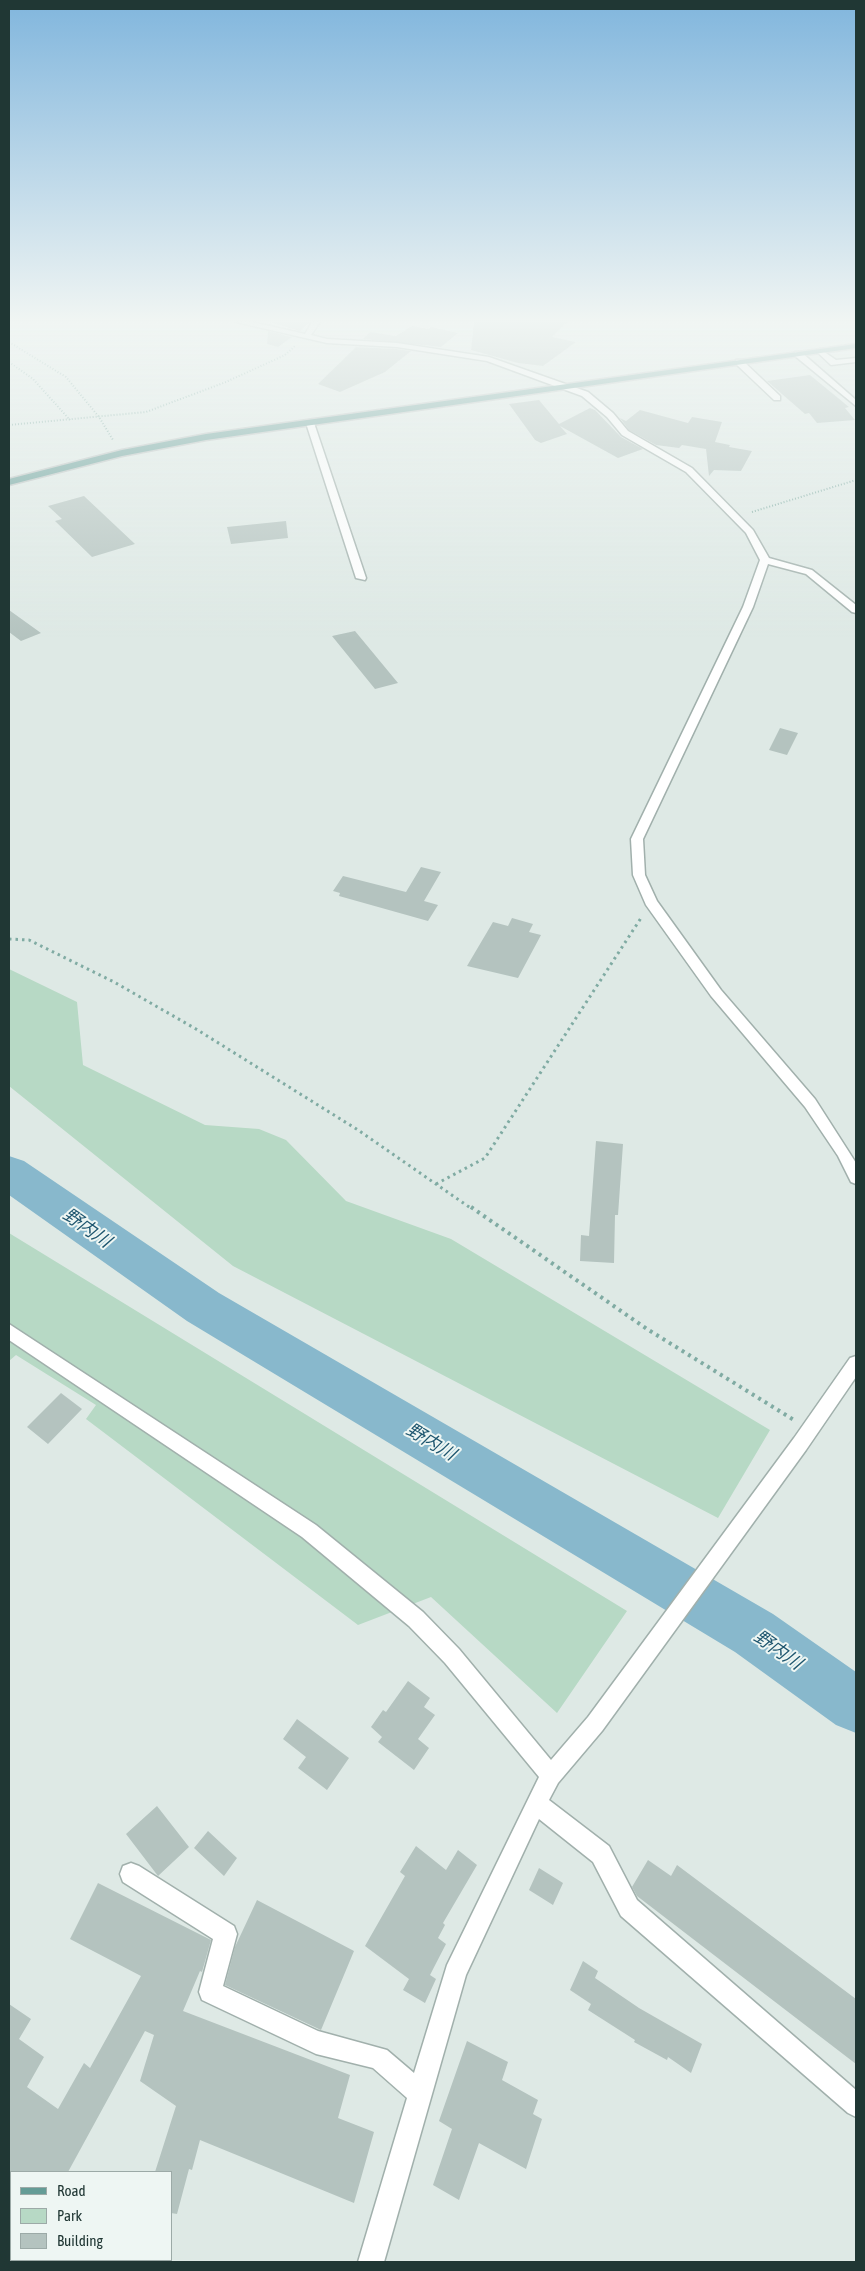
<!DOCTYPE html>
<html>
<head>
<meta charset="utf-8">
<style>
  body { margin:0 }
  #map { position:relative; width:865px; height:2271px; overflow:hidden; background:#dee9e5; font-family:"Asap Condensed",sans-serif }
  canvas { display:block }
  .frame { position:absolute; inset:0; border:10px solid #203734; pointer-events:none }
  .legend { position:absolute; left:10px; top:2171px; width:162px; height:90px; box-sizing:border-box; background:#eef6f3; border:1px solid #9caaa7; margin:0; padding:6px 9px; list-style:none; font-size:15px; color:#203734 }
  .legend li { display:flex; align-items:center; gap:10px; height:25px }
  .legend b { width:25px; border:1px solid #9caaa7 }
</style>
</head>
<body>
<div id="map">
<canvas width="865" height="2271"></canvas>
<div class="frame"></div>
<ul class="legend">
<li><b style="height:6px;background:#649c96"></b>Road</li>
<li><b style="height:14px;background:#b7d9c5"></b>Park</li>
<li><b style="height:14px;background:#b4c3bf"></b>Building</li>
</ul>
</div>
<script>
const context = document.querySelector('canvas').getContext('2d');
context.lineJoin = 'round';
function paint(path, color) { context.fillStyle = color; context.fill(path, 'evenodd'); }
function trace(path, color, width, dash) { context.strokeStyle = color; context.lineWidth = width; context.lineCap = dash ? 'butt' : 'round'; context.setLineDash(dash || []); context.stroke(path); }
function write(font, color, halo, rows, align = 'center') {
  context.font = font + ' "Asap Condensed","Noto Sans JP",sans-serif'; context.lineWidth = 4; context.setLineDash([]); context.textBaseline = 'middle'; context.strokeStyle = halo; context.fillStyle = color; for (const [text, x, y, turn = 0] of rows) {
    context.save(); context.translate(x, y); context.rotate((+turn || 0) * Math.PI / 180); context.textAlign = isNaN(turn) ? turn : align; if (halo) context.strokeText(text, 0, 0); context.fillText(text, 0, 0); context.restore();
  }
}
paint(new Path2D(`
  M 9,969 L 77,1002 L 83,1065 L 205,1125 L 259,1129 L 286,1140 L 346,1201 L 451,1239 L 770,1430 L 718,1518 L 233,1266 L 9,1086 Z
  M 9,1233 L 627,1611 L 557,1713 L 431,1597 L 358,1625 L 86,1419 L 96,1405 L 16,1355 L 9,1361 Z`), '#b7d9c5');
paint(new Path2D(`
  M 9,1156 L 24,1161 L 219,1293 L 773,1614 L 856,1672 L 856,1733 L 836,1725 L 735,1652 L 187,1321 L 9,1195 Z`), '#88b8cc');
paint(new Path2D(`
  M 269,322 L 310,322 L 300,331 Z
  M 474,322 L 567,322 L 552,337 L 576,342 L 543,366 L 518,363 L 471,350 Z
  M 412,326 L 428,329 L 431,327 L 458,333 L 441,347 L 363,339 L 370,332 L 396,336 Z
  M 268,331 L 292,337 L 278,347 L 267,344 Z
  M 356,347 L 397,349 L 411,351 L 385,372 L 340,392 L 318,384 Z
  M 810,375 L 849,407 L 845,408 L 855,420 L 817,423 L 809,413 L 805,414 L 767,381 Z
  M 539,400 L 559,424 L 590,408 L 595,410 L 621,437 L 643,449 L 618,458 L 560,426 L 567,434 L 541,443 L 535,440 L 509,404 Z
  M 640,410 L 688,423 L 692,417 L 722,422 L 715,442 L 730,445 L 729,447 L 752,451 L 741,471 L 714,470 L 709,476 L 706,449 L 682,445 L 679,448 L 656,445 L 629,430 L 620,418 L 626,421 Z
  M 84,496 L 135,544 L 92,557 L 55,521 L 62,519 L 48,506 Z
  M 286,521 L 288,538 L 231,544 L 227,527 Z
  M 9,610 L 41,633 L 21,641 L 9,632 Z
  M 355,631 L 398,683 L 375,689 L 332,636 Z
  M 780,728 L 798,733 L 787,755 L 769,750 Z
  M 421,867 L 441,872 L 424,901 L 438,905 L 428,921 L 339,896 L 340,893 L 333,891 L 343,876 L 406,892 Z
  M 512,918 L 533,924 L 529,932 L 541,935 L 518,978 L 467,966 L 493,922 L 508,926 Z
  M 596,1141 L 623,1144 L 618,1215 L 615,1215 L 614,1263 L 580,1261 L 581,1235 L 589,1236 Z
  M 61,1393 L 82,1409 L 48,1444 L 27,1427 Z
  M 408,1681 L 430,1698 L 424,1707 L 435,1715 L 418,1739 L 429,1748 L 414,1770 L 378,1742 L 382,1737 L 371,1727 L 383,1710 L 386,1712 Z
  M 297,1719 L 349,1758 L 327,1790 L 298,1768 L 306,1757 L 283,1739 Z
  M 157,1806 L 189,1847 L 158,1876 L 126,1834 Z
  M 208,1831 L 237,1858 L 224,1876 L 194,1848 Z
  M 416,1846 L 446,1870 L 458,1850 L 477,1865 L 443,1923 L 445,1925 L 438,1938 L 446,1944 L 430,1975 L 436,1979 L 425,2003 L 403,1990 L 409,1979 L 365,1946 L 405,1876 L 400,1872 Z
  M 648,1860 L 671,1876 L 677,1865 L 856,1999 L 856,2064 L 637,1896 L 632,1887 Z
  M 539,1868 L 563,1883 L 553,1905 L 529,1890 Z
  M 98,1883 L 211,1940 L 202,1972 L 200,1971 L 183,2011 L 350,2075 L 338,2118 L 374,2132 L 354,2203 L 200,2140 L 192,2170 L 189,2169 L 177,2214 L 171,2213 L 171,2172 L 155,2172 L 176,2106 L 140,2081 L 154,2035 L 145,2031 L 68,2172 L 9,2172 L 9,2004 L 31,2019 L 19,2039 L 44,2057 L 27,2087 L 58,2109 L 84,2063 L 90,2068 L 141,1976 L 70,1939 Z
  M 257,1900 L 354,1951 L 321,2030 L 225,1985 L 235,1947 Z
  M 583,1961 L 598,1971 L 595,1978 L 639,2008 L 702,2044 L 691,2073 L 668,2057 L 667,2060 L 634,2042 L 635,2040 L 588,2010 L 591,2004 L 570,1990 Z
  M 467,2041 L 508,2062 L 502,2080 L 538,2100 L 533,2114 L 542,2119 L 526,2169 L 479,2143 L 459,2200 L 433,2185 L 452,2129 L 439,2121 Z`), '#b4c3bf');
const minor = new Path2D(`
  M 236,322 L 252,322 L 305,334 L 312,322 L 320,322 L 311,335 L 327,339 L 397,343 L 489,357 L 588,392 L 613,413 L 628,431 L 692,468 L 753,530 L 769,558 L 812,570 L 856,605 L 856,613 L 852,612 L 806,574 L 768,564 L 753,607 L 643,839 L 645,875 L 657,901 L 721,990 L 815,1099 L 856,1163 L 856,1184 L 851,1182 L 838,1156 L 805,1107 L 711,996 L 646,905 L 633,875 L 631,839 L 743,607 L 760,560 L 746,533 L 686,472 L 622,435 L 607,417 L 582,396 L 487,361 L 397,347 L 327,343 Z
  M 820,349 L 836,360 L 856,358 L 856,362 L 831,365 L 816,351 Z
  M 795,352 L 801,352 L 856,400 L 856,406 L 795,356 Z
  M 736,360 L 742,360 L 780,396 L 780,400 L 774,400 L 736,364 Z
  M 310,420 L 314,423 L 366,578 L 365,580 L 356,578 L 306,423 Z
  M 9,1324 L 316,1525 L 423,1612 L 459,1649 L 551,1760 L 588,1717 L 794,1438 L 850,1358 L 856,1356 L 856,1377 L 806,1450 L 602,1731 L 558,1783 L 549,1800 L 609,1846 L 637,1900 L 856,2090 L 856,2117 L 848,2113 L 621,1916 L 593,1862 L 539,1819 L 466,1975 L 384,2262 L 358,2262 L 407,2098 L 373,2068 L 316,2054 L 202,2000 L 199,1992 L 213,1939 L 123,1882 L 120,1874 L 123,1866 L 131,1863 L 139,1866 L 234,1926 L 237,1934 L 223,1986 L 318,2031 L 387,2050 L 414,2073 L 447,1965 L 539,1777 L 445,1663 L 409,1626 L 302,1537 L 9,1340 Z`);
const major = new Path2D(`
  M 856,344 L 856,348 L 206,440 L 122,456 L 9,485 L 9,479 L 122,450 L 206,434 Z`);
trace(minor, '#a1b0ac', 3);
trace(major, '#bcc3c2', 3);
trace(new Path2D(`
  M 9,342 L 66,377 L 99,417 L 113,440
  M 9,362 L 33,379 L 70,420
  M 9,425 L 146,412 L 226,382 L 285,355 L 295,346
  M 752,512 L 856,480`), '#80aba3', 2, [1, 2]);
trace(new Path2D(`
  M 9,939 L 29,940 L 114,982 L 196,1029 L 358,1130 L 472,1209
  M 436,1184 L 485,1158 L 641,918`), '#80aba3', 3, [2.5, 4]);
trace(new Path2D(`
  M 471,1207 L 647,1329 L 794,1420`), '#80aba3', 4, [3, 4.5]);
paint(minor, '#fff');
paint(major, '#649c96');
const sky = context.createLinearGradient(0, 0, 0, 640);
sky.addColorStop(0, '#81b6dd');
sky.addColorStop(0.5, '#f0f5f3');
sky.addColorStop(1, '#f0f5f300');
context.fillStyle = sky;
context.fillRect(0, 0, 865, 640);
write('italic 18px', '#1e566f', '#eef6f3', [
  ["野内川",87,1228,35],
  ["野内川",431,1442,31],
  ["野内川",778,1650,35]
]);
</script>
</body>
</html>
